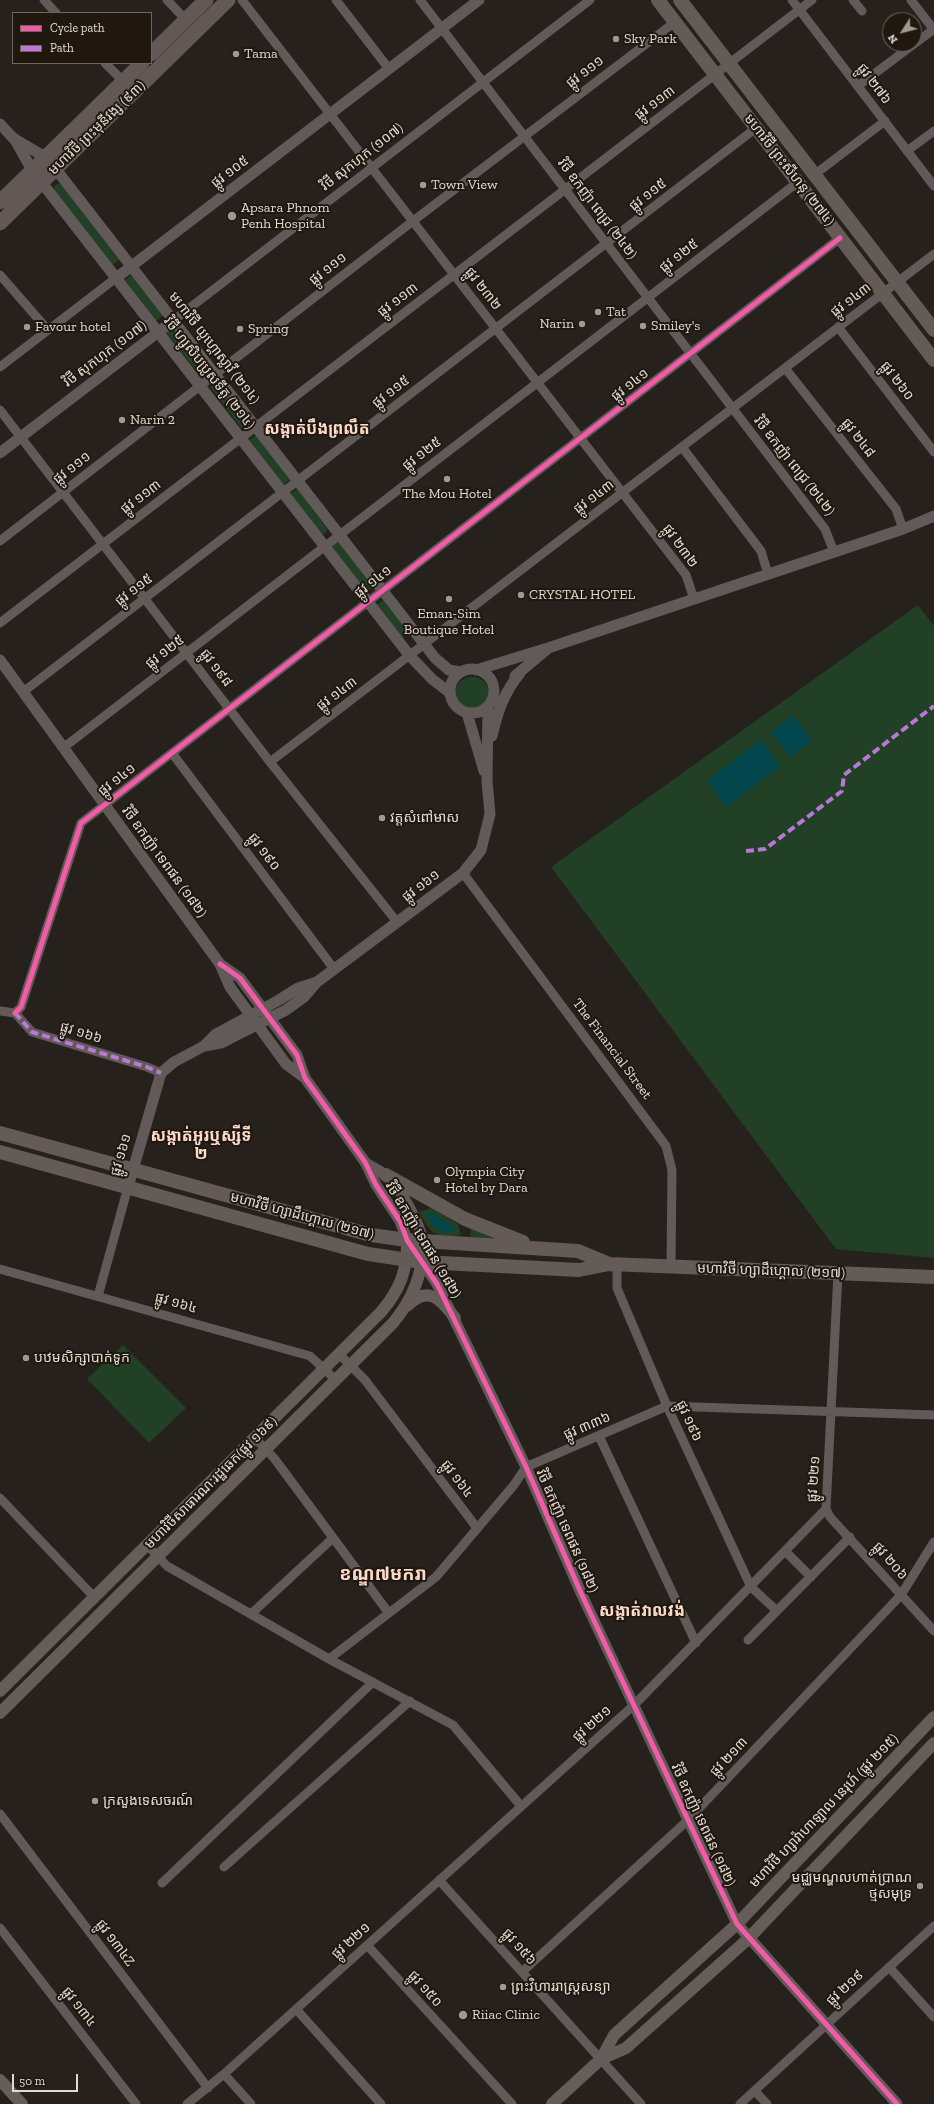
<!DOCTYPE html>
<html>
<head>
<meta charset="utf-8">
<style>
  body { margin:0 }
  #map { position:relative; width:934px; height:2104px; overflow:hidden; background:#26211c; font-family:"Zilla Slab",serif }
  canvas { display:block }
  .legend { position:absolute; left:12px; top:12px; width:140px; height:52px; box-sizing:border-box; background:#20170f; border:1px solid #6d655e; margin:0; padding:5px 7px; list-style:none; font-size:12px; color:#e0dad4 }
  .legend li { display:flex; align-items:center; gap:8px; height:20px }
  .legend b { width:20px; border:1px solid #6d655e }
  .north { position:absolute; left:882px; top:12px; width:40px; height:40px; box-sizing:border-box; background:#20170f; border:1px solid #6d655e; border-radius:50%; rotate:234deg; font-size:11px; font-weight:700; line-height:16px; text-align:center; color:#e0dad4 }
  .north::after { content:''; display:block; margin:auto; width:14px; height:18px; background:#9f9994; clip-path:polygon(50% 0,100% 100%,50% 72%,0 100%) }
  .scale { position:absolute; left:12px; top:2074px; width:66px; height:18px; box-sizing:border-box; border:2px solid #e0dad4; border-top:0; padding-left:5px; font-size:12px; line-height:14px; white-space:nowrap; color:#e0dad4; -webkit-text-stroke:3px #20170f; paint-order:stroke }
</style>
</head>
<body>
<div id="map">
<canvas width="934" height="2104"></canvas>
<ul class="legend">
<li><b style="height:5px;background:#f35aa7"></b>Cycle path</li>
<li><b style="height:5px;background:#ba77d6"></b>Path</li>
</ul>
<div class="north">N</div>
<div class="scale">50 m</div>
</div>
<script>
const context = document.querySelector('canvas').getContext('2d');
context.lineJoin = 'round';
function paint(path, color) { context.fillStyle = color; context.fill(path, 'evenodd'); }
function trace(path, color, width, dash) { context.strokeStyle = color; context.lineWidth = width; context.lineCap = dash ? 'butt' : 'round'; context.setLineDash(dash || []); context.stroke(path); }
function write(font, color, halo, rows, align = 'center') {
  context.font = font + ' "Zilla Slab","Noto Sans Khmer",serif'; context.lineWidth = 4; context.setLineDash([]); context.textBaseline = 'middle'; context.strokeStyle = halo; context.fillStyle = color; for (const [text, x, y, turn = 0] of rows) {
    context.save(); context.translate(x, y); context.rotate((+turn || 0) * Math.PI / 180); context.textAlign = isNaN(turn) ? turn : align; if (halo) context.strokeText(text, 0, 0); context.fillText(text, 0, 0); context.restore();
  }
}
paint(new Path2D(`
  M 60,183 L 119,260 L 112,265 L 53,189 L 55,185 Z
  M 131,275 L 163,315 L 156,321 L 125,280 Z
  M 172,327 L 206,371 L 200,376 L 166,332 Z
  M 216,383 L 247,425 L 242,429 L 210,387 Z
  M 257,435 L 291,479 L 283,485 L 249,440 Z
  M 297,489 L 328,530 L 322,535 L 290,494 Z
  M 338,541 L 373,587 L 366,592 L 331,546 Z
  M 383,600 L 409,633 L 402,638 L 377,605 Z
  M 918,605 L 934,626 L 934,1258 L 836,1249 L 551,867 Z
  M455 694a17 17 0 1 1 34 0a17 17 0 1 1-34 0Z
  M 431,1208 L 458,1224 L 461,1235 C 436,1240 430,1233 419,1212 Z
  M 471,1228 L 495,1238 L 493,1240 L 470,1237 Z
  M 123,1345 L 186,1408 L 149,1443 L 87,1379 Z`), '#214026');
paint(new Path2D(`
  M 793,715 L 812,741 L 791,757 L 771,732 Z
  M 760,740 L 780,766 L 727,807 L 707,781 Z
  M 431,1213 L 454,1227 L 455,1231 C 440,1234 433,1227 426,1214 Z`), '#04464d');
trace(new Path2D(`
  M 44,0 L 56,13
  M 167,0 L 186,20
  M 242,0 L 686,575 L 694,599
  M 336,0 L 389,69
  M 420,0 L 825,529 L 834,552
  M 792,0 L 934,186
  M 853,0 L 862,11
  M 911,0 L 934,30
  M 914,44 L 934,29
  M 105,63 L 123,81
  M 858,86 L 914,44
  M 907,151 L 934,131
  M 814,175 L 885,121
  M 0,275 L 48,330
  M 174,320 L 590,0
  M 838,327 L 934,452
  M 0,367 L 116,278
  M 785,368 L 896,509 L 903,529
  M 0,410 L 270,762 L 397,922
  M 682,447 L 761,551 L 768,574
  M 0,541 L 413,221 L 675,22
  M 0,623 L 812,0
  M 23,692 L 756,128
  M 63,748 L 798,182
  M 172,753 L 334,969
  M 270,762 L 934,254
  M 463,873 L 666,1146 L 672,1170 L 671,1266
  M 0,1011 L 15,1013
  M 15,1013 L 21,1007 L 81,823 L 840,238
  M 15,1013 L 32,1032 L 147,1067 L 161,1073
  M 617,1264 L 617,1288 L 667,1406 L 751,1587 L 777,1611
  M 0,1269 L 310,1356 L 336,1380
  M 98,1296 L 128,1187
  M 339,1354 L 365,1380 L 477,1528
  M 599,1436 L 696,1643
  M 255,1438 L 274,1458 L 388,1612
  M 0,1498 L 94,1597
  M 826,1509 L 830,1517 L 934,1631
  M 147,1545 L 167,1566 L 329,1659 L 453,1725 L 521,1806
  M 785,1551 L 811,1577
  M 251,1614 L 333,1538
  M 748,1640 L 850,1537
  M 329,1659 L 436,1577 L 514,1485 L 526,1467 L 667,1406 L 934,1415
  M 0,1814 L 208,2088
  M 224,1867 L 410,1701
  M 439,1880 L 641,2104
  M 162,1883 L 373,1682
  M 0,1928 L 136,2104
  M 367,1945 L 512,2104
  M 889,1967 L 934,2017
  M 522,1972 L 687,1821 L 901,1595 L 934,1542
  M 296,2009 L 381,2104
  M 224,2074 L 251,2104
  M 755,2091 L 767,2104
  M 187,2104 L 224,2074 L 634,1705 L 826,1509 L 838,1273
  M 740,2104 L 934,1926`), '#625a58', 9);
trace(new Path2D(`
  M 0,124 L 13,138 L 45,157 L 55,168 L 435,658 L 449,670 L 461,672
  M 14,138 L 32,170 L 410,656 L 432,679 L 450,693
  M 116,278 L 479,0
  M 0,453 L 174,320
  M 0,660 L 220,964 L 230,987 L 286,1064 L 305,1078
  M450 691a22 22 0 1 1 44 0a22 22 0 1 1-44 0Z
  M 476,670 L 548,648 L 903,529 L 934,516
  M 515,676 L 546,650
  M 467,713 L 484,771
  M 492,736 C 498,710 504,693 520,673
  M 220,964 L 240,978 L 297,1055 L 305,1078 L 365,1162 L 376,1185 L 400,1221 L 407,1240 L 437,1284 L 526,1467 L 581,1593 L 737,1924 L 897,2104
  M 204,1046 L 221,1043 L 286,1010 L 304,997 L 317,982 L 463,873 L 481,850 L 490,814 L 487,781 L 488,707
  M 366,1163 C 372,1167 379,1170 384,1174 C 400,1186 419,1222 423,1241
  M 128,1187 L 161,1073 L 174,1062 L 204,1046 L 216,1034 L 279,1000 L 298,988 L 317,982`), '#625a58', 11);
trace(new Path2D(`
  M 407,1306 C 429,1284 441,1300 455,1318
  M 0,1691 L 381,1312 C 400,1290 408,1269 407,1240
  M 0,1713 L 393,1323 C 413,1299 424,1272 423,1241
  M 601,2059 L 614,2035 L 737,1924 L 934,1717
  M 0,2080 L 22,2104
  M 552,2104 L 601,2059 L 626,2048 L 748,1939 L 934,1743`), '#665c59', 12);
trace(new Path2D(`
  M 658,0 L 934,360
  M 680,0 L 934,330
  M 0,1133 L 371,1235 L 407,1240 L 578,1251 L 609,1264
  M 0,1152 L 368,1254 L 422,1262 L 579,1270 L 609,1264 L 934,1277
  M 386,1175 L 465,1219 L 523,1242`), '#645a58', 14);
trace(new Path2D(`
  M 151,54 L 206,0
  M 0,202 L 142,63
  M 0,223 L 228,0`), '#625956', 15);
trace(new Path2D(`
  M 746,851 L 765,849 L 842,791 L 844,775 L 934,706
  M 15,1013 L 32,1032 L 147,1067 L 161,1073`), '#ba77d6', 4, [8, 4]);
trace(new Path2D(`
  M 220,964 L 240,978 L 297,1055 L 305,1078 L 365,1162 L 376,1185 L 400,1221 L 407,1240 L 437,1284 L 526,1467 L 581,1593 L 737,1924 L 897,2104
  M 15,1013 L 21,1007 L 81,823 L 840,238`), '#f35aa7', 5);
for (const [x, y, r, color] of [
  [616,39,4,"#9f9994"],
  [236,54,4,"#9f9994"],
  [423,185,4,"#9f9994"],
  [232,216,5,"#9f9994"],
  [598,312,4,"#9f9994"],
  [582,324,4,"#9f9994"],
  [643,326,4,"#9f9994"],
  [27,327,4,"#9f9994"],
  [240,329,4,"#9f9994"],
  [122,420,4,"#9f9994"],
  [447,479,4,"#9f9994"],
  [521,595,4,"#9f9994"],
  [449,599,4,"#9f9994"],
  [382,818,4,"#9f9994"],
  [437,1180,4,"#9f9994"],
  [26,1358,4,"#9f9994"],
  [95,1801,4,"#9f9994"],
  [920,1886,4,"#9f9994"],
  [503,1987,4,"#9f9994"],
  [463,2015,5,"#9f9994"]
]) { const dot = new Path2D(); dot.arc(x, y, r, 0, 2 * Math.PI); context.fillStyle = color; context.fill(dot); trace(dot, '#20170f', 1.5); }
write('14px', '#e0dad4', '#20170f', [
  ["Sky Park",624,39],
  ["Tama",244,54],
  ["Town View",431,185],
  ["Apsara Phnom",241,208],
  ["Penh Hospital",241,224],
  ["Tat",606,312],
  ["Narin",574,324,"right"],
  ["Smiley's",651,326],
  ["Favour hotel",35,327],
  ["Spring",248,329],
  ["Narin 2",130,420],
  ["The Mou Hotel",447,494,"center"],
  ["CRYSTAL HOTEL",529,595],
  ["Eman-Sim",449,614,"center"],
  ["Boutique Hotel",449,630,"center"],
  ["វត្តសំពៅមាស",390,818],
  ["Olympia City",445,1172],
  ["Hotel by Dara",445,1188],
  ["បឋមសិក្សាបាក់ទូក",34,1358],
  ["ក្រសួងទេសចរណ៍",103,1801],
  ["មជ្ឈមណ្ឌលហាត់ប្រាណ",912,1878,"right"],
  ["ថ្មសមុទ្រ",912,1894,"right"],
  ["ព្រះវិហាររាស្ត្រសន្យា",511,1987],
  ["Riiac Clinic",472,2015]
], 'left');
write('14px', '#e0dad4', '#20170f', [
  ["ផ្លូវ ១១១",585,72,-37],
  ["ផ្លូវ ២៧៦",874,84,53],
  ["ផ្លូវ ១១៣",655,103,-37],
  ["មហាវិថី ព្រះមុនីវង្ស (៩៣)",97,128,-44],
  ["វិថី សុកហុក (១០៧)",362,157,-38],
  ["មហាវិថី ព្រះសីហនុ (២៧៤)",789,170,52],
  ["ផ្លូវ ១០៥",230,172,-37],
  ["ផ្លូវ ១១៥",648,195,-38],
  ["វិថី ឧកញ៉ា ពេជ្រ (២៤២)",597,209,53],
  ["ផ្លូវ ១២៥",679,256,-38],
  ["ផ្លូវ ១១១",328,269,-38],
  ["ផ្លូវ ២៣២",483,289,52],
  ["ផ្លូវ ១១៣",398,300,-37],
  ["ផ្លូវ ១៤៣",851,300,-37],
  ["មហាវិថី យូហ្គោស្លាវី (២១៤)",214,348,52],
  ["វិថី សុកហុក (១០៧)",105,354,-37],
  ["វិថី ហ្សូសិបប្រូសទីតូ (២១៤)",209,373,52],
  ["ផ្លូវ ២៦០",897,381,52],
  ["ផ្លូវ ១៤១",630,385,-38],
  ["ផ្លូវ ១១៥",391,392,-38],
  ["ផ្លូវ ២៤៨",858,438,52],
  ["ផ្លូវ ១២៥",422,454,-38],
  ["វិថី ឧកញ៉ា ពេជ្រ (២៤២)",794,466,52],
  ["ផ្លូវ ១១១",72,468,-38],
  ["ផ្លូវ ១១៣",141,497,-37],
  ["ផ្លូវ ១៤៣",594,497,-37],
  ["ផ្លូវ ២៣២",680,546,54],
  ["ផ្លូវ ១៤១",373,582,-38],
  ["ផ្លូវ ១១៥",134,590,-37],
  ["ផ្លូវ ១២៥",165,652,-38],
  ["ផ្លូវ ១៩៨",216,668,53],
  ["ផ្លូវ ១៤៣",337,694,-37],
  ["ផ្លូវ ១៤១",117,780,-38],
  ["ផ្លូវ ១៩០",264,852,53],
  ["វិថី ឧកញ៉ា ទេពផន (១៨២)",164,862,54],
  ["ផ្លូវ ១៦១",421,886,-37],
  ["ផ្លូវ ១៦៦",81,1033,17],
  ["The Financial Street",612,1049,53],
  ["ផ្លូវ ១៦១",121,1155,-74],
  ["មហាវិថី ហ្សាដឹហ្គោល (២១៧)",302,1216,15],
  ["វិថី ឧកញ៉ា ទេពផន (១៨២)",423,1240,59],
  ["មហាវិថី ហ្សាដឹហ្គោល (២១៧)",771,1271,2],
  ["ផ្លូវ ១៦៤",176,1303,16],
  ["ផ្លូវ ១៩៦",689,1421,65],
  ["ផ្លូវ ៣៣៦",587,1426,-23],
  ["ផ្លូវ ១៦៤",457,1479,53],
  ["ផ្លូវ ២២១",814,1479,-86],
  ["មហាវិថីសាធារណៈរដ្ឋឆេក(ផ្លូវ ១៦៩)",211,1483,-45],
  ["វិថី ឧកញ៉ា ទេពផន (១៨២)",567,1531,66],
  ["ផ្លូវ ២០៦",890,1561,49],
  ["ផ្លូវ ២២១",592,1724,-42],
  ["ផ្លូវ ២១៣",729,1757,-47],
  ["មហាវិថី ហ្សាវ៉ាហាឡាល នេរុហ៍ (ផ្លូវ ២១៥)",824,1811,-46],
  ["វិថី ឧកញ៉ា ទេពផន (១៨២)",703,1825,65],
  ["ផ្លូវ ២២១",351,1941,-42],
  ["ផ្លូវ ១៣៤Z",115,1943,53],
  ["ផ្លូវ ១៥៦",519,1947,48],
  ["ផ្លូវ ២១៩",845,1988,-43],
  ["ផ្លូវ ១៥០",425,1989,48],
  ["ផ្លូវ ១៣៤",79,2007,52]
]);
write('bold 16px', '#fbdccc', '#20170f', [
  ["សង្កាត់បឹងព្រលឹត",317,429],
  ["សង្កាត់អូរឬស្សីទី",201,1136],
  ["២",201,1154],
  ["សង្កាត់វាលវង់",642,1611]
]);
write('bold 18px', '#fbdccc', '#20170f', [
  ["ខណ្ឌ៧មករា",383,1575]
]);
</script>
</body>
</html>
